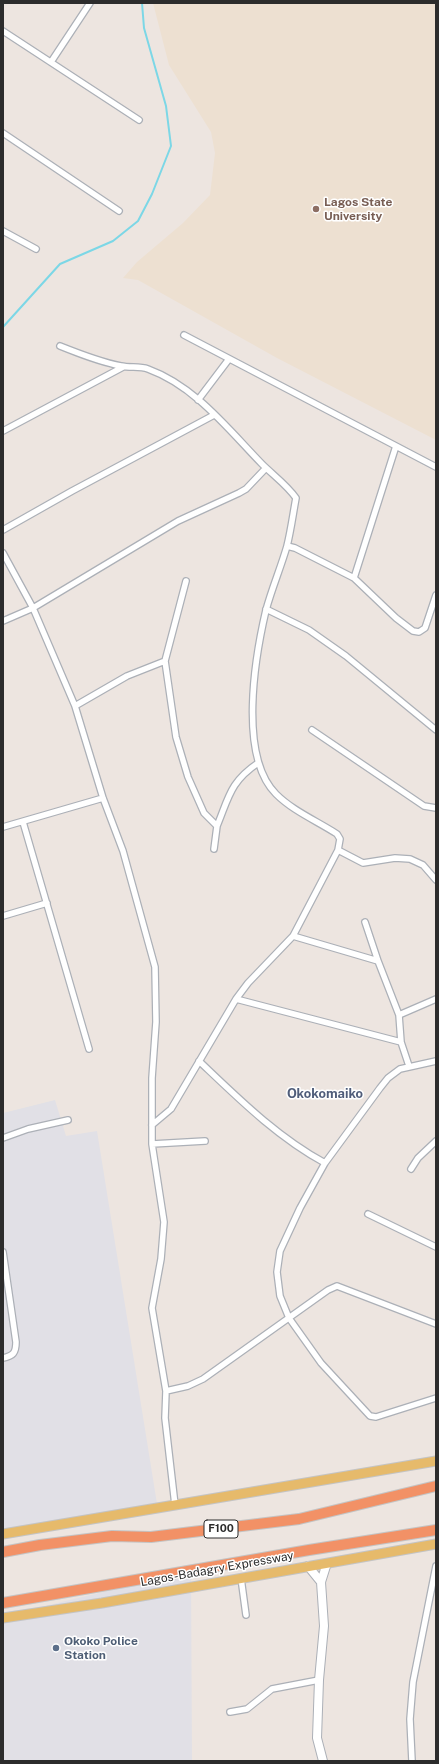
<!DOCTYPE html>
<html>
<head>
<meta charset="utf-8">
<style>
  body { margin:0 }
  #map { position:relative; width:439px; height:1764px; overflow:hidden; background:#ede5e0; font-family:"Public Sans",sans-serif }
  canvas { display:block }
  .frame { position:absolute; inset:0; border:4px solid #2c2c2c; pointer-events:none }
</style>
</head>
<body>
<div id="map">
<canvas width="439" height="1764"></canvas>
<div class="frame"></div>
</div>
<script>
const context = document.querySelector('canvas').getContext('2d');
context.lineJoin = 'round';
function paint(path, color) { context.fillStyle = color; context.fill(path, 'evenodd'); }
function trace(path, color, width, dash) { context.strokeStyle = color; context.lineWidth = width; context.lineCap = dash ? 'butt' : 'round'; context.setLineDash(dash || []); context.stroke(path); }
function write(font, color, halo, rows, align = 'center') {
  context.font = font + ' "Public Sans",sans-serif'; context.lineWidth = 3; context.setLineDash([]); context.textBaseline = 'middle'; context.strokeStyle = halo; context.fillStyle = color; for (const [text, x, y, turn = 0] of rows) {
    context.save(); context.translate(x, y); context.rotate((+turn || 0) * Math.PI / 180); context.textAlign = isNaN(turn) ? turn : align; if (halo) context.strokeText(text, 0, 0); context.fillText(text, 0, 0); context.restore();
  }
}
paint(new Path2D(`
  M 55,1100 L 66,1136 L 97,1131 L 158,1510 L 3,1532 L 3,1113 Z
  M 191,1571 L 192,1761 L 3,1761 L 3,1616 Z`), '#e1e0e6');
paint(new Path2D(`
  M 153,3 L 436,3 L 436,440 L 277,358 L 138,280 L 123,278 L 137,262 L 183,223 L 210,195 L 215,153 L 211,132 L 169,65 Z`), '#ede0d1');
trace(new Path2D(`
  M 3,327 L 60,264 L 113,241 L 138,221 L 152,194 L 171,146 L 166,106 L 144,28 L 142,3`), '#7cd7e6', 2);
const street = new Path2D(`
  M 3,31 L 139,120
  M 51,62 L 90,3
  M 3,133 L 119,211
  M 3,231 L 36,249
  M 184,335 L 436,467
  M 60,346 C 80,354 100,362 121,366 C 130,368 140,366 148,369 C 195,386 228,429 262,464 C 273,475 287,485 296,498 C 293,514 291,530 287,546 C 281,567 272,588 266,610 C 255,657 238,756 276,794 C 293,811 317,821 337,834 L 340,839 L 338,850 L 293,936 L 248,983 L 236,999 L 171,1109 L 152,1125
  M 198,400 L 229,359
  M 3,431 L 123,367
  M 3,530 L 72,491 L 214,415
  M 287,546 L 295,548 L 354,578 L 396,618 L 413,631 L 419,632 L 425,628 L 436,595
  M 3,553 L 33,608 L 75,706 L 103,798 L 123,851 L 155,967 L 156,1022 L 152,1078 L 152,1144 L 164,1222 L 161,1259 L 152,1308 L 166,1391 L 165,1418 L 175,1505
  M 354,578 L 396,446
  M 186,581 L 165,661 L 176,737 L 188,777 L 204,813 L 217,826 L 214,849
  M 266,609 L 309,630 L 346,656 L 436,730
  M 3,621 L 33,608 L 178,521 L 239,493 L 246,489 L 266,468
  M 75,706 L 127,676 L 165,661
  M 312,730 L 424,806 L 436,808
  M 23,822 L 89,1049
  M 217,826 C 229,797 230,782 258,763
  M 3,827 L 103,798
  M 338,850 L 363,863 L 395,858 L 410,859 L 423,865 L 436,880
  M 3,916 L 47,903
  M 365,922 L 378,961
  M 293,936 L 378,961 L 399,1015 L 401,1042 L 409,1066
  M 236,999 L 401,1042
  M 399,1015 L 436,999
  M 199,1061 C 238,1098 277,1137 325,1163
  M 436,1061 L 400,1069 L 388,1078 L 380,1088 L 325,1163 L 300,1208 L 280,1251 L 277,1272 L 280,1296 L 289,1318 L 321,1363 L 370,1416 L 376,1417 L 436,1398
  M 3,1138 L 28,1129 L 68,1120
  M 152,1144 L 205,1141
  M 411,1169 L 418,1158 L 436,1141
  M 368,1214 L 436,1247
  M 3,1252 L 16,1342 C 16,1353 13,1356 3,1358
  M 166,1391 L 188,1386 L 203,1379 L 328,1290 L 337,1286 L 436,1324
  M 241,1578 L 246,1615
  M 230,1712 L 247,1709 L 272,1689 L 319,1680
  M 412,1761 L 410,1719 L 413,1682 L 436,1566`);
const secondary = new Path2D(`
  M 308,1566 L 321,1582
  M 323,1761 L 317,1738 L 319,1680 L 324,1626 L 321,1582 L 327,1563`);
const primary = new Path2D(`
  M 3,1534 L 436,1461
  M 3,1618 L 102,1603 L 436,1544`);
const highway = new Path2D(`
  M 3,1552 L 40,1545 L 112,1536 L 151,1537 L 299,1519 L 436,1486
  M 3,1603 L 309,1550 L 436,1530`);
trace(street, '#acb0b7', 8);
trace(secondary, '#acb0b7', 10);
trace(primary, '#c4c4c4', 11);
trace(highway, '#c4c4c4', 12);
trace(street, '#fff', 5.5);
trace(secondary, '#fff', 8);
trace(primary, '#e6ba6b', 9);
trace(highway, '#f29166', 10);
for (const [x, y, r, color] of [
  [316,209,4,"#8d6e63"],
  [56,1648,4,"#5c6f8a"]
]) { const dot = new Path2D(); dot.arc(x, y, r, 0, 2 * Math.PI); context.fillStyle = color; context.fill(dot); trace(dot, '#fff', 1.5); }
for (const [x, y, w] of [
  [221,1529,34]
]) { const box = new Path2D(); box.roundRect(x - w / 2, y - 9, w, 18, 3); context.fillStyle = '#fff'; context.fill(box); trace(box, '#2c2c2c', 1); }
write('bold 11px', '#2c2c2c', null, [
  ["F100",221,1529]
]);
write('bold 12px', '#785e54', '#fff', [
  ["Lagos State",324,202],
  ["University",324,216]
], 'left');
write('12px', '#2c2c2c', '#fff', [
  ["Lagos-Badagry Expressway",217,1569,-10]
]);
write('bold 12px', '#4e5e75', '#fff', [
  ["Okoko Police",64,1641],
  ["Station",64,1655]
], 'left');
write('bold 13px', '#505d7a', '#fff', [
  ["Okokomaiko",325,1094]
]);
</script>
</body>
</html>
